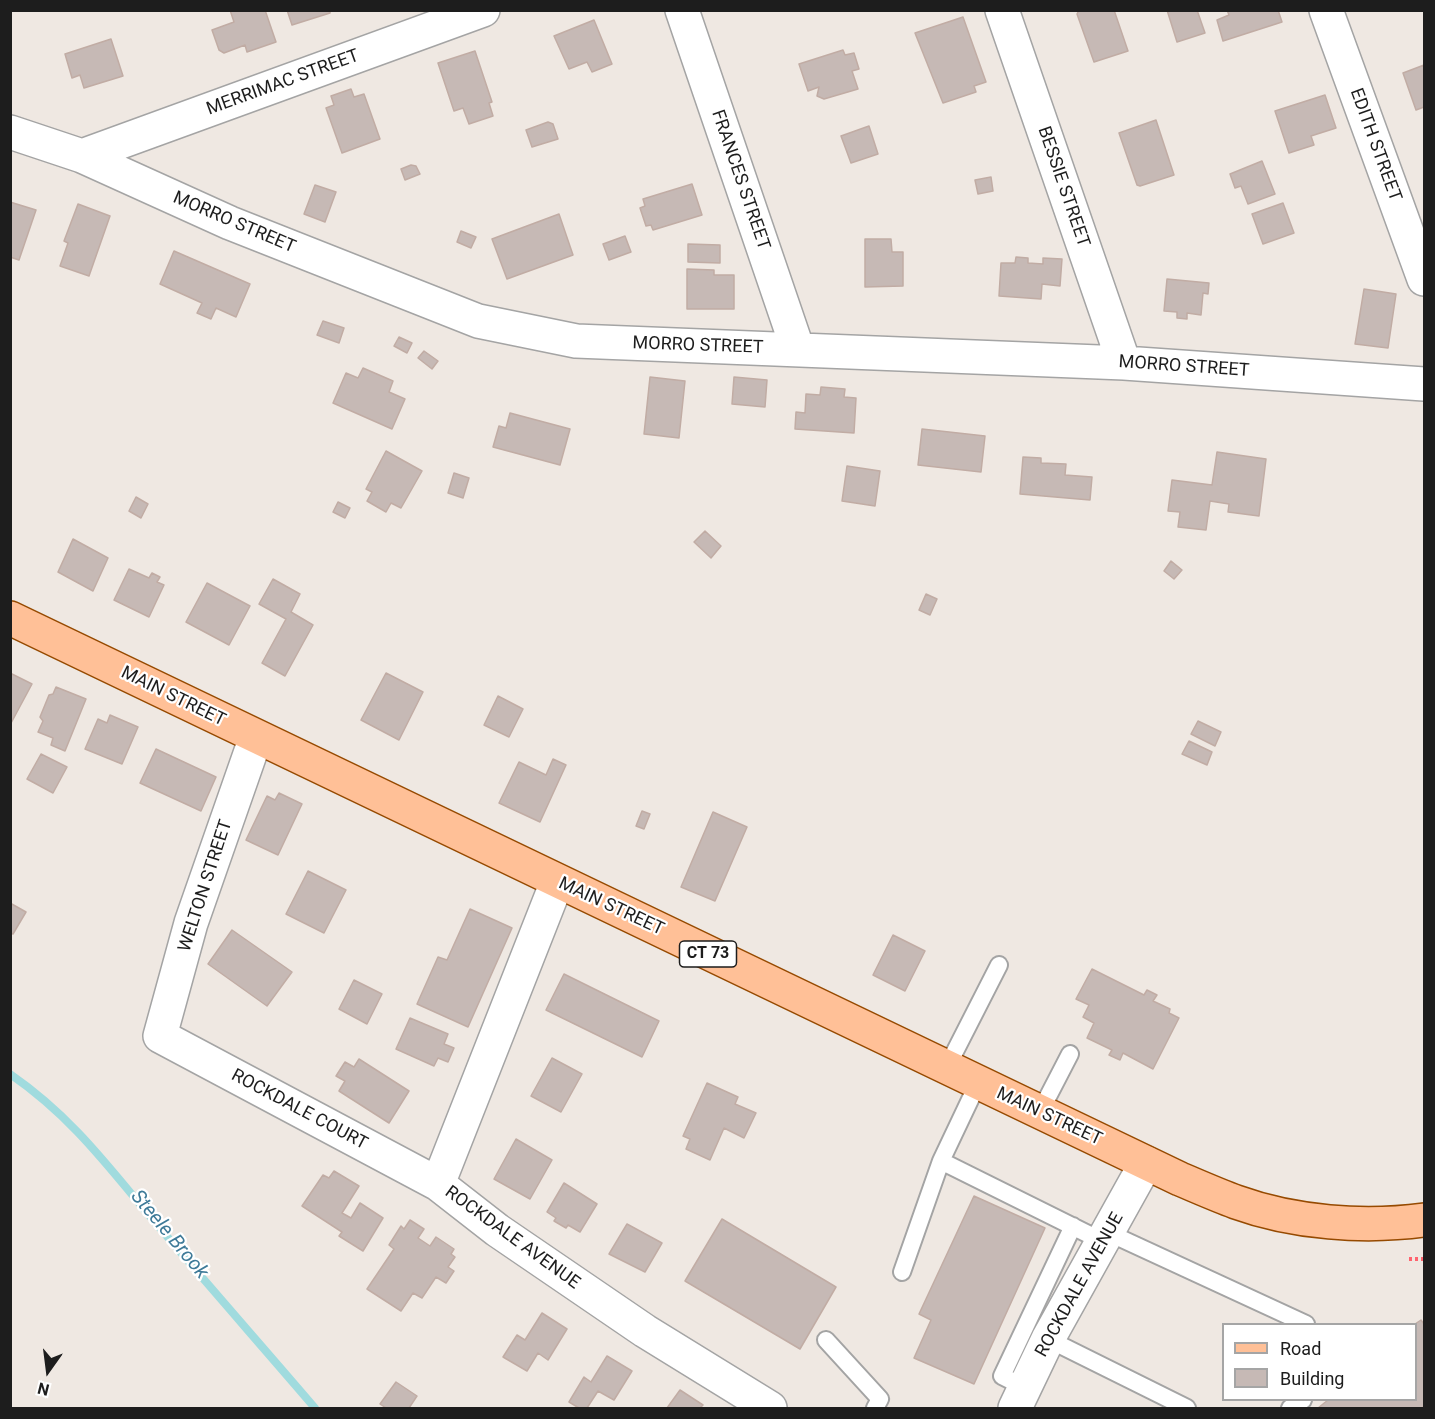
<!DOCTYPE html>
<html>
<head>
<meta charset="utf-8">
<style>
  body { margin:0 }
  #map { position:relative; width:1435px; height:1419px; overflow:hidden; background:#efe8e2; font-family:Roboto,sans-serif }
  canvas { display:block }
  .frame { position:absolute; inset:0; border:12px solid #1d1d1d; pointer-events:none }
  .legend { position:absolute; left:1222px; top:1323px; width:195px; height:78px; box-sizing:border-box; background:#fff; border:2px solid #a5a5a5; margin:0; padding:8px 10px; list-style:none; font-size:18px; color:#1d1d1d }
  .legend li { display:flex; align-items:center; gap:12px; height:30px }
  .legend b { width:30px; border:2px solid #a5a5a5 }
  .north { position:absolute; left:18px; top:1341px; width:60px; height:60px; -webkit-text-stroke:4px #fff; paint-order:stroke; rotate:194deg; font-size:16px; font-weight:700; line-height:24px; text-align:center; color:#1d1d1d }
  .north::after { content:''; display:block; margin:auto; width:21px; height:27px; background:#1d1d1d; clip-path:polygon(50% 0,100% 100%,50% 72%,0 100%) }
</style>
</head>
<body>
<div id="map">
<canvas width="1435" height="1419"></canvas>
<div class="frame"></div>
<ul class="legend">
<li><b style="height:8px;background:#ffc097"></b>Road</li>
<li><b style="height:16px;background:#c6b9b5"></b>Building</li>
</ul>
<div class="north">N</div>
</div>
<script>
const context = document.querySelector('canvas').getContext('2d');
context.lineJoin = 'round';
function trace(path, color, width, dash) { context.strokeStyle = color; context.lineWidth = width; context.lineCap = dash ? 'butt' : 'round'; context.setLineDash(dash || []); context.stroke(path); }
function paint(path, color) { context.fillStyle = color; context.fill(path, 'evenodd'); }
function write(font, color, halo, rows, align = 'center') {
  context.font = font + ' Roboto,sans-serif'; context.lineWidth = 4.5; context.setLineDash([]); context.textBaseline = 'middle'; context.strokeStyle = halo; context.fillStyle = color; for (const [text, x, y, turn = 0] of rows) {
    context.save(); context.translate(x, y); context.rotate((+turn || 0) * Math.PI / 180); context.textAlign = isNaN(turn) ? turn : align; if (halo) context.strokeText(text, 0, 0); context.fillText(text, 0, 0); context.restore();
  }
}
trace(new Path2D(`
  M 10,1074 C 72,1117 107,1165 154,1221 C 207,1284 262,1346 315,1408`), '#a0dbde', 8);
const building = new Path2D(`
  M 230,10 L 265,10 L 276,42 L 247,52 L 245,45 L 224,53 L 219,50 L 212,30 L 234,22 Z
  M 287,10 L 330,10 L 330,13 L 292,25 Z
  M 1114,10 L 1128,51 L 1094,62 L 1077,14 L 1079,10 Z
  M 1167,10 L 1197,10 L 1205,33 L 1177,42 Z
  M 1227,10 L 1278,10 L 1282,22 L 1223,41 L 1217,20 L 1229,15 Z
  M 963,17 L 986,82 L 974,86 L 976,92 L 943,103 L 915,33 Z
  M 594,20 L 612,64 L 592,72 L 587,62 L 569,69 L 554,36 Z
  M 111,39 L 123,76 L 84,88 L 80,75 L 72,78 L 65,54 Z
  M 843,50 L 845,55 L 854,53 L 859,69 L 852,71 L 858,89 L 824,99 L 817,96 L 819,87 L 808,91 L 799,64 Z
  M 475,51 L 492,102 L 489,103 L 493,116 L 469,124 L 463,108 L 454,111 L 438,63 Z
  M 1424,65 L 1424,107 L 1416,110 L 1403,73 Z
  M 351,89 L 354,97 L 364,94 L 380,139 L 342,153 L 326,108 L 334,105 L 331,96 Z
  M 1325,95 L 1336,128 L 1311,136 L 1314,145 L 1289,153 L 1275,111 Z
  M 1156,120 L 1174,175 L 1140,186 L 1137,185 L 1119,133 Z
  M 548,122 L 553,124 L 558,139 L 532,147 L 526,130 Z
  M 869,126 L 878,154 L 851,163 L 841,136 Z
  M 1262,161 L 1275,194 L 1248,204 L 1241,186 L 1235,188 L 1230,174 Z
  M 411,165 L 416,166 L 420,174 L 405,180 L 401,169 Z
  M 991,177 L 993,191 L 978,194 L 975,180 Z
  M 692,184 L 702,215 L 653,230 L 651,225 L 646,226 L 640,208 L 645,206 L 643,199 Z
  M 315,185 L 336,192 L 325,222 L 304,214 Z
  M 10,202 L 36,210 L 19,260 L 10,257 Z
  M 1283,203 L 1294,233 L 1263,244 L 1252,214 Z
  M 78,204 L 110,216 L 89,276 L 60,266 L 68,243 L 64,241 Z
  M 559,214 L 573,255 L 507,279 L 492,239 Z
  M 461,231 L 476,237 L 471,248 L 457,242 Z
  M 625,236 L 631,252 L 609,260 L 603,244 Z
  M 865,239 L 891,239 L 892,252 L 903,252 L 903,286 L 865,287 Z
  M 688,244 L 720,245 L 720,263 L 688,262 Z
  M 174,251 L 250,284 L 236,317 L 216,308 L 211,319 L 197,313 L 202,303 L 160,284 Z
  M 1016,257 L 1028,258 L 1028,263 L 1043,264 L 1043,258 L 1062,259 L 1060,286 L 1042,284 L 1041,299 L 999,296 L 1001,263 L 1015,263 Z
  M 687,269 L 714,270 L 714,275 L 734,275 L 734,309 L 687,309 Z
  M 1167,279 L 1209,283 L 1208,294 L 1203,293 L 1201,315 L 1187,313 L 1187,319 L 1177,318 L 1177,312 L 1164,311 Z
  M 1364,289 L 1396,294 L 1388,348 L 1355,344 Z
  M 323,321 L 344,328 L 339,343 L 317,335 Z
  M 399,337 L 412,343 L 407,353 L 394,346 Z
  M 424,351 L 438,361 L 432,369 L 418,358 Z
  M 363,368 L 393,381 L 389,392 L 405,399 L 392,429 L 333,403 L 346,373 L 358,378 Z
  M 650,377 L 685,381 L 679,438 L 644,434 Z
  M 734,377 L 767,380 L 765,407 L 732,404 Z
  M 821,387 L 845,389 L 844,397 L 856,398 L 854,433 L 795,429 L 796,412 L 805,413 L 806,394 L 820,395 Z
  M 510,413 L 570,429 L 560,465 L 493,447 L 499,426 L 506,428 Z
  M 922,429 L 985,436 L 981,472 L 918,465 Z
  M 386,451 L 422,471 L 401,508 L 391,503 L 386,512 L 367,501 L 372,492 L 366,489 Z
  M 1217,452 L 1266,459 L 1259,516 L 1228,512 L 1229,504 L 1210,501 L 1206,530 L 1178,527 L 1180,512 L 1168,511 L 1172,480 L 1212,485 Z
  M 1023,457 L 1041,458 L 1041,463 L 1066,464 L 1065,475 L 1092,477 L 1090,500 L 1020,494 Z
  M 847,466 L 880,471 L 875,506 L 842,501 Z
  M 454,473 L 469,478 L 463,498 L 448,493 Z
  M 136,497 L 148,504 L 141,518 L 129,511 Z
  M 338,502 L 350,508 L 345,518 L 333,512 Z
  M 705,531 L 721,546 L 711,558 L 694,542 Z
  M 73,539 L 108,558 L 93,591 L 58,572 Z
  M 1171,561 L 1182,570 L 1174,579 L 1164,571 Z
  M 129,569 L 149,578 L 152,573 L 160,577 L 157,582 L 164,585 L 149,617 L 114,600 Z
  M 273,579 L 300,594 L 291,612 L 313,625 L 285,676 L 262,663 L 286,619 L 259,604 Z
  M 207,583 L 250,606 L 229,645 L 186,622 Z
  M 926,594 L 937,599 L 930,615 L 919,610 Z
  M 10,673 L 32,684 L 10,725 Z
  M 386,673 L 423,692 L 399,740 L 361,720 Z
  M 56,687 L 86,699 L 65,751 L 51,745 L 53,738 L 38,732 L 43,721 L 40,717 L 49,695 L 53,694 Z
  M 498,696 L 523,709 L 509,737 L 484,725 Z
  M 110,715 L 138,727 L 122,764 L 85,749 L 98,719 L 107,723 Z
  M 1198,721 L 1221,732 L 1215,746 L 1191,734 Z
  M 1189,741 L 1212,752 L 1207,765 L 1182,754 Z
  M 156,749 L 216,777 L 201,811 L 140,783 Z
  M 41,754 L 67,767 L 53,793 L 27,779 Z
  M 553,759 L 566,765 L 540,822 L 499,803 L 519,762 L 546,775 Z
  M 279,793 L 302,804 L 278,855 L 246,840 L 267,796 L 275,800 Z
  M 642,811 L 650,814 L 644,829 L 636,826 Z
  M 713,812 L 747,827 L 715,901 L 681,887 Z
  M 308,871 L 346,890 L 324,933 L 286,914 Z
  M 10,903 L 26,912 L 13,934 L 10,933 Z
  M 470,909 L 512,928 L 468,1027 L 417,1004 L 438,957 L 447,960 Z
  M 232,930 L 292,972 L 267,1006 L 208,964 Z
  M 893,935 L 925,951 L 905,991 L 873,975 Z
  M 1092,969 L 1144,995 L 1147,990 L 1157,995 L 1153,1001 L 1170,1009 L 1169,1013 L 1179,1018 L 1153,1069 L 1123,1053 L 1120,1060 L 1109,1055 L 1112,1050 L 1087,1038 L 1094,1023 L 1083,1017 L 1089,1005 L 1076,999 Z
  M 564,974 L 659,1021 L 642,1057 L 546,1010 Z
  M 354,980 L 382,994 L 367,1024 L 339,1009 Z
  M 410,1018 L 448,1034 L 444,1044 L 454,1048 L 448,1062 L 438,1058 L 434,1066 L 396,1049 Z
  M 552,1058 L 582,1074 L 561,1112 L 531,1096 Z
  M 359,1059 L 409,1091 L 389,1123 L 339,1091 L 345,1081 L 336,1076 L 345,1062 L 354,1067 Z
  M 707,1083 L 738,1097 L 735,1104 L 756,1113 L 744,1138 L 724,1128 L 710,1160 L 686,1149 L 690,1139 L 683,1136 Z
  M 516,1139 L 552,1160 L 530,1199 L 494,1179 Z
  M 334,1171 L 359,1186 L 342,1213 L 351,1218 L 360,1203 L 383,1218 L 363,1251 L 339,1236 L 342,1232 L 302,1206 L 323,1175 L 329,1178 Z
  M 564,1183 L 597,1204 L 580,1232 L 568,1225 L 566,1228 L 554,1221 L 556,1218 L 547,1212 Z
  M 974,1196 L 1045,1228 L 974,1384 L 914,1358 L 931,1320 L 919,1314 Z
  M 722,1219 L 836,1287 L 800,1349 L 685,1281 Z
  M 410,1220 L 424,1229 L 418,1238 L 430,1246 L 436,1237 L 454,1249 L 451,1254 L 455,1257 L 448,1267 L 454,1271 L 446,1283 L 436,1277 L 422,1298 L 413,1293 L 401,1311 L 367,1289 L 394,1249 L 389,1245 L 401,1226 L 404,1229 Z
  M 627,1224 L 662,1243 L 645,1272 L 609,1254 Z
  M 542,1313 L 567,1329 L 548,1360 L 538,1353 L 527,1371 L 503,1357 L 517,1335 L 525,1340 Z
  M 1421,1320 L 1424,1324 L 1424,1406 L 1422,1408 L 1318,1408 L 1328,1400 L 1416,1400 L 1415,1324 Z
  M 607,1356 L 632,1371 L 614,1400 L 598,1391 L 587,1408 L 579,1408 L 569,1402 L 584,1377 L 591,1382 Z
  M 396,1382 L 417,1396 L 409,1408 L 386,1408 L 380,1404 Z
  M 680,1390 L 703,1405 L 700,1408 L 667,1408 Z`);
paint(building, '#c6b9b5');
trace(building, '#c1aca4', 1.5);
const lane = new Path2D(`
  M 947,1067 L 999,965
  M 1040,1112 L 1070,1054
  M 941,1161 L 1104,1242
  M 1109,1233 L 1306,1324
  M 902,1272 L 941,1161 L 978,1083
  M 1048,1339 L 1187,1408
  M 826,1340 L 880,1399 L 875,1408
  M 1026,1388 L 1002,1376 L 1073,1226
  M 1290,1408 L 1303,1400`);
const street = new Path2D(`
  M 682,10 L 798,350
  M 1002,10 L 1124,363
  M 1326,10 L 1424,279
  M 10,132 L 82,156 L 230,223 L 478,321 L 576,341 L 1124,363 L 1424,384
  M 82,156 L 483,10
  M 256,737 L 191,923 L 160,1036 L 438,1184 L 497,1230 L 645,1331 L 770,1408
  M 438,1184 L 557,882
  M 1015,1408 L 1048,1339 L 1146,1163`);
const primary = new Path2D(`
  M 10,618 L 1180,1179 C 1199,1187 1217,1195 1236,1202 C 1294,1223 1364,1228 1424,1220`);
trace(lane, '#a4a4a4', 20);
trace(street, '#a4a4a4', 36);
trace(primary, '#964a00', 36);
trace(new Path2D(`
  M 1409,1259 L 1424,1259`), '#ff636e', 4, [3, 3]);
trace(lane, '#fff', 16);
trace(street, '#fff', 33);
trace(primary, '#ffc097', 33);
for (const [x, y, w] of [
  [708,954,57]
]) { const box = new Path2D(); box.roundRect(x - w / 2, y - 13, w, 26, 4.5); context.fillStyle = '#fff'; context.fill(box); trace(box, '#1d1d1d', 1.5); }
write('bold 16px', '#1d1d1d', null, [
  ["CT 73",708,954]
]);
write('18px', '#1d1d1d', '#fff', [
  ["MERRIMAC STREET",283,83,-20],
  ["EDITH STREET",1375,145,70],
  ["FRANCES STREET",740,180,71],
  ["BESSIE STREET",1063,187,71],
  ["MORRO STREET",234,223,23],
  ["MORRO STREET",698,346,2],
  ["MORRO STREET",1184,367,4],
  ["MAIN STREET",173,697,26],
  ["WELTON STREET",206,886,-72],
  ["MAIN STREET",611,907,25],
  ["ROCKDALE COURT",299,1110,28],
  ["MAIN STREET",1049,1117,25],
  ["ROCKDALE AVENUE",512,1238,36],
  ["ROCKDALE AVENUE",1080,1285,-61]
]);
write('italic 20px', '#3e7a98', '#fff', [
  ["Steele Brook",169,1235,50]
]);
</script>
</body>
</html>
